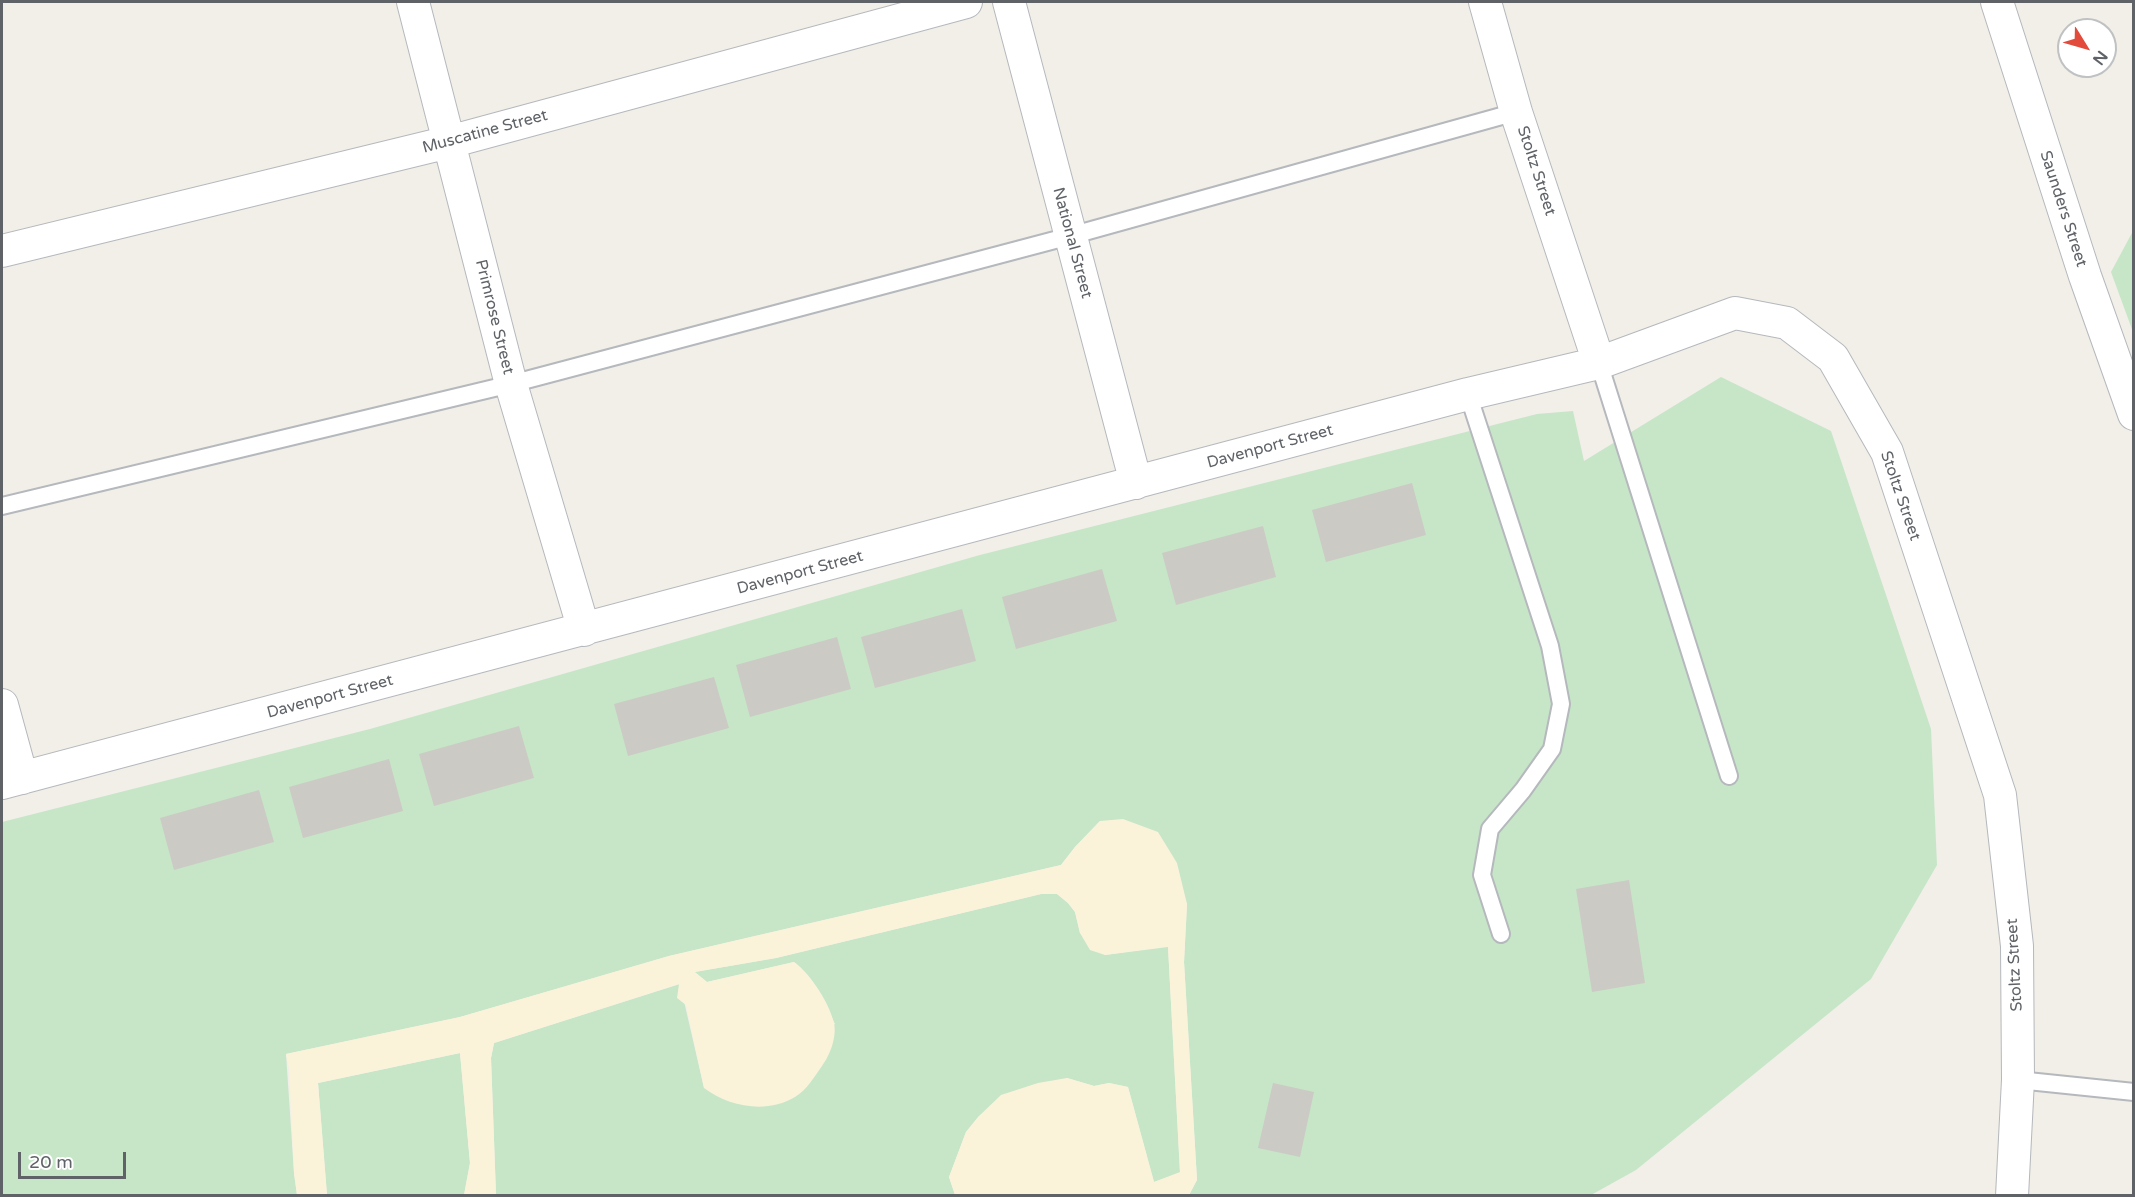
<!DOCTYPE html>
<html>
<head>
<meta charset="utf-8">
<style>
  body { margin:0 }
  #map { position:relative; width:2135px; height:1197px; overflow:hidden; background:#f1efe8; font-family:"Varela Round",sans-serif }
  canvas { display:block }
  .frame { position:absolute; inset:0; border:3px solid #5f6367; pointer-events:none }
  .north { position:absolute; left:2057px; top:18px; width:60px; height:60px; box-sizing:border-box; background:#fff; border:2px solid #bfc1c2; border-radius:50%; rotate:127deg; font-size:16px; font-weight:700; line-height:24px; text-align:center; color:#5f6367 }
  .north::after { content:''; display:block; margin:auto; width:21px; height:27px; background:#e24b3c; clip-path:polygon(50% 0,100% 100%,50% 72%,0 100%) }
  .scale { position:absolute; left:18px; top:1152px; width:108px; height:27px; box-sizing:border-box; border:3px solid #5f6367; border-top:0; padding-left:8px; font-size:18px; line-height:21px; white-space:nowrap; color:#5f6367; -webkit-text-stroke:4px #fff; paint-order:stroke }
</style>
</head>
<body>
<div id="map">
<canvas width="2135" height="1197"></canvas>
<div class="frame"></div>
<div class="north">N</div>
<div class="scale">20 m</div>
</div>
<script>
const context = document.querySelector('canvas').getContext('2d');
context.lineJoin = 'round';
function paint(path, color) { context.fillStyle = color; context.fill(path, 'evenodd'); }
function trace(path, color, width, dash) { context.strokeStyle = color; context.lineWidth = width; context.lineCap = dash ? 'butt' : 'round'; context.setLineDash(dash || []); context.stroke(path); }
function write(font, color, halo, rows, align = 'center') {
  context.font = font + ' "Varela Round",sans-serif'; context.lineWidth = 5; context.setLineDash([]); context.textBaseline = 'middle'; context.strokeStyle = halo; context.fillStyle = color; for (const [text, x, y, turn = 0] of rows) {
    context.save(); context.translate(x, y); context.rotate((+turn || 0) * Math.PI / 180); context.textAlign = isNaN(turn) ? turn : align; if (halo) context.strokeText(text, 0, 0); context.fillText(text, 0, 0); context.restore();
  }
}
paint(new Path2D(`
  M 2133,231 L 2133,332 L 2111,272 Z
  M 1721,377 L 1831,431 L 1931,729 L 1937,865 L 1871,979 L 1636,1170 L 1591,1195 L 1189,1195 L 1197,1180 L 1184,962 L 1187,904 L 1100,821 L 1075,847 L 1061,865 L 669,956 L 460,1017 L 286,1054 L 294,1173 L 297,1195 L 2,1196 L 2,822 L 370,729 L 980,555 L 1537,414 L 1573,411 L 1584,461 Z
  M 1041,894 L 1057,894 L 1068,903 L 1075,912 L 1080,933 L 1105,955 L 1168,946 L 1180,1173 L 1154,1182 L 1128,1087 L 1109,1083 L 1094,1086 L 1067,1078 L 979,1116 L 966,1132 L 949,1177 L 955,1195 L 496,1195 L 491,1058 L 494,1043 L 680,984 L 704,1088 L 835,1024 C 824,1001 815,978 794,962 L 707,982 L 694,972 L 776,958 Z
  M 460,1053 L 470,1163 L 464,1195 L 327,1195 L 318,1083 Z`), '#c6e6c7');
paint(new Path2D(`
  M 1123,819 L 1158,832 L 1177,863 L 1187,904 L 1184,962 L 1197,1180 L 1189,1195 L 955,1195 L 949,1177 L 966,1132 L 979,1116 L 1001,1095 L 1038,1083 L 1067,1078 L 1094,1086 L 1109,1083 L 1128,1087 L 1154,1182 L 1180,1172 L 1168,947 L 1105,955 L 1090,950 L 1080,933 L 1075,912 L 1068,903 L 1057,894 L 1041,894 L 776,958 L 695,972 L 707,982 L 794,962 C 811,975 829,1002 834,1023 C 837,1037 830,1055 822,1066 C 814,1077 807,1090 795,1097 C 767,1114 729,1107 704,1088 L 686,1005 L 677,998 L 679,984 L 494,1043 L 491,1058 L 496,1195 L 464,1195 L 470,1163 L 460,1053 L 318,1083 L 327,1195 L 297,1195 L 294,1173 L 289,1068 L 286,1054 L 460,1017 L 669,956 L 1061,865 L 1075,847 L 1100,821 Z`), '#faf3da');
paint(new Path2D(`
  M 1412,483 L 1426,535 L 1326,562 L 1312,510 Z
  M 1263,526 L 1276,577 L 1176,605 L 1162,553 Z
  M 1102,569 L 1117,621 L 1016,649 L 1002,597 Z
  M 962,609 L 976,661 L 875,688 L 861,637 Z
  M 837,637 L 851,689 L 750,717 L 736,665 Z
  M 714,677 L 729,728 L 628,756 L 614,704 Z
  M 519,726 L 534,778 L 434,806 L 419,754 Z
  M 389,759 L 403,811 L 303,838 L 289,787 Z
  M 259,790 L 274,842 L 174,870 L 160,818 Z
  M 1629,880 L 1645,983 L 1592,992 L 1576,889 Z
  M 1273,1083 L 1314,1092 L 1300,1157 L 1258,1148 Z`), '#cccac4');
const service = new Path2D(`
  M 1599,363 L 1729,776
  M 1468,394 L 1550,646 L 1561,704 L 1552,749 L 1523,790 L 1490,829 L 1482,875 L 1501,934
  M 2,506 L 511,384 L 1070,236 L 1516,112
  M 2018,1080 L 2134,1092`);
const minor = new Path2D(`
  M 413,2 L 511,384 L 584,630
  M 1009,2 L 1136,483
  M 1485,2 L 1516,112 L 1599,363 L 1735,313 L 1787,323 L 1833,358 L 1887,452 L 2000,795 L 2017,946 L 2018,1080 L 2012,1196
  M 1997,2 L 2085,276 L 2134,414
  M 2,251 L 449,142 L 966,2
  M 2,705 L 22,778
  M 2,783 L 1468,394 L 1599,363`);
trace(service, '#b5b8bc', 20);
trace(minor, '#b5b8bc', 34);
trace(service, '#fff', 16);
trace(minor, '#fff', 32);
write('16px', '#5f6367', '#fff', [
  ["Muscatine Street",485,132,-15],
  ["Stoltz Street",1536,171,72],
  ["Saunders Street",2063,209,72],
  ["National Street",1072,243,75],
  ["Primrose Street",494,317,76],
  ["Davenport Street",1270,447,-15],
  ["Stoltz Street",1900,496,71],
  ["Davenport Street",800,573,-15],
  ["Davenport Street",330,697,-15],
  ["Stoltz Street",2015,965,-93]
]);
</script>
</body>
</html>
